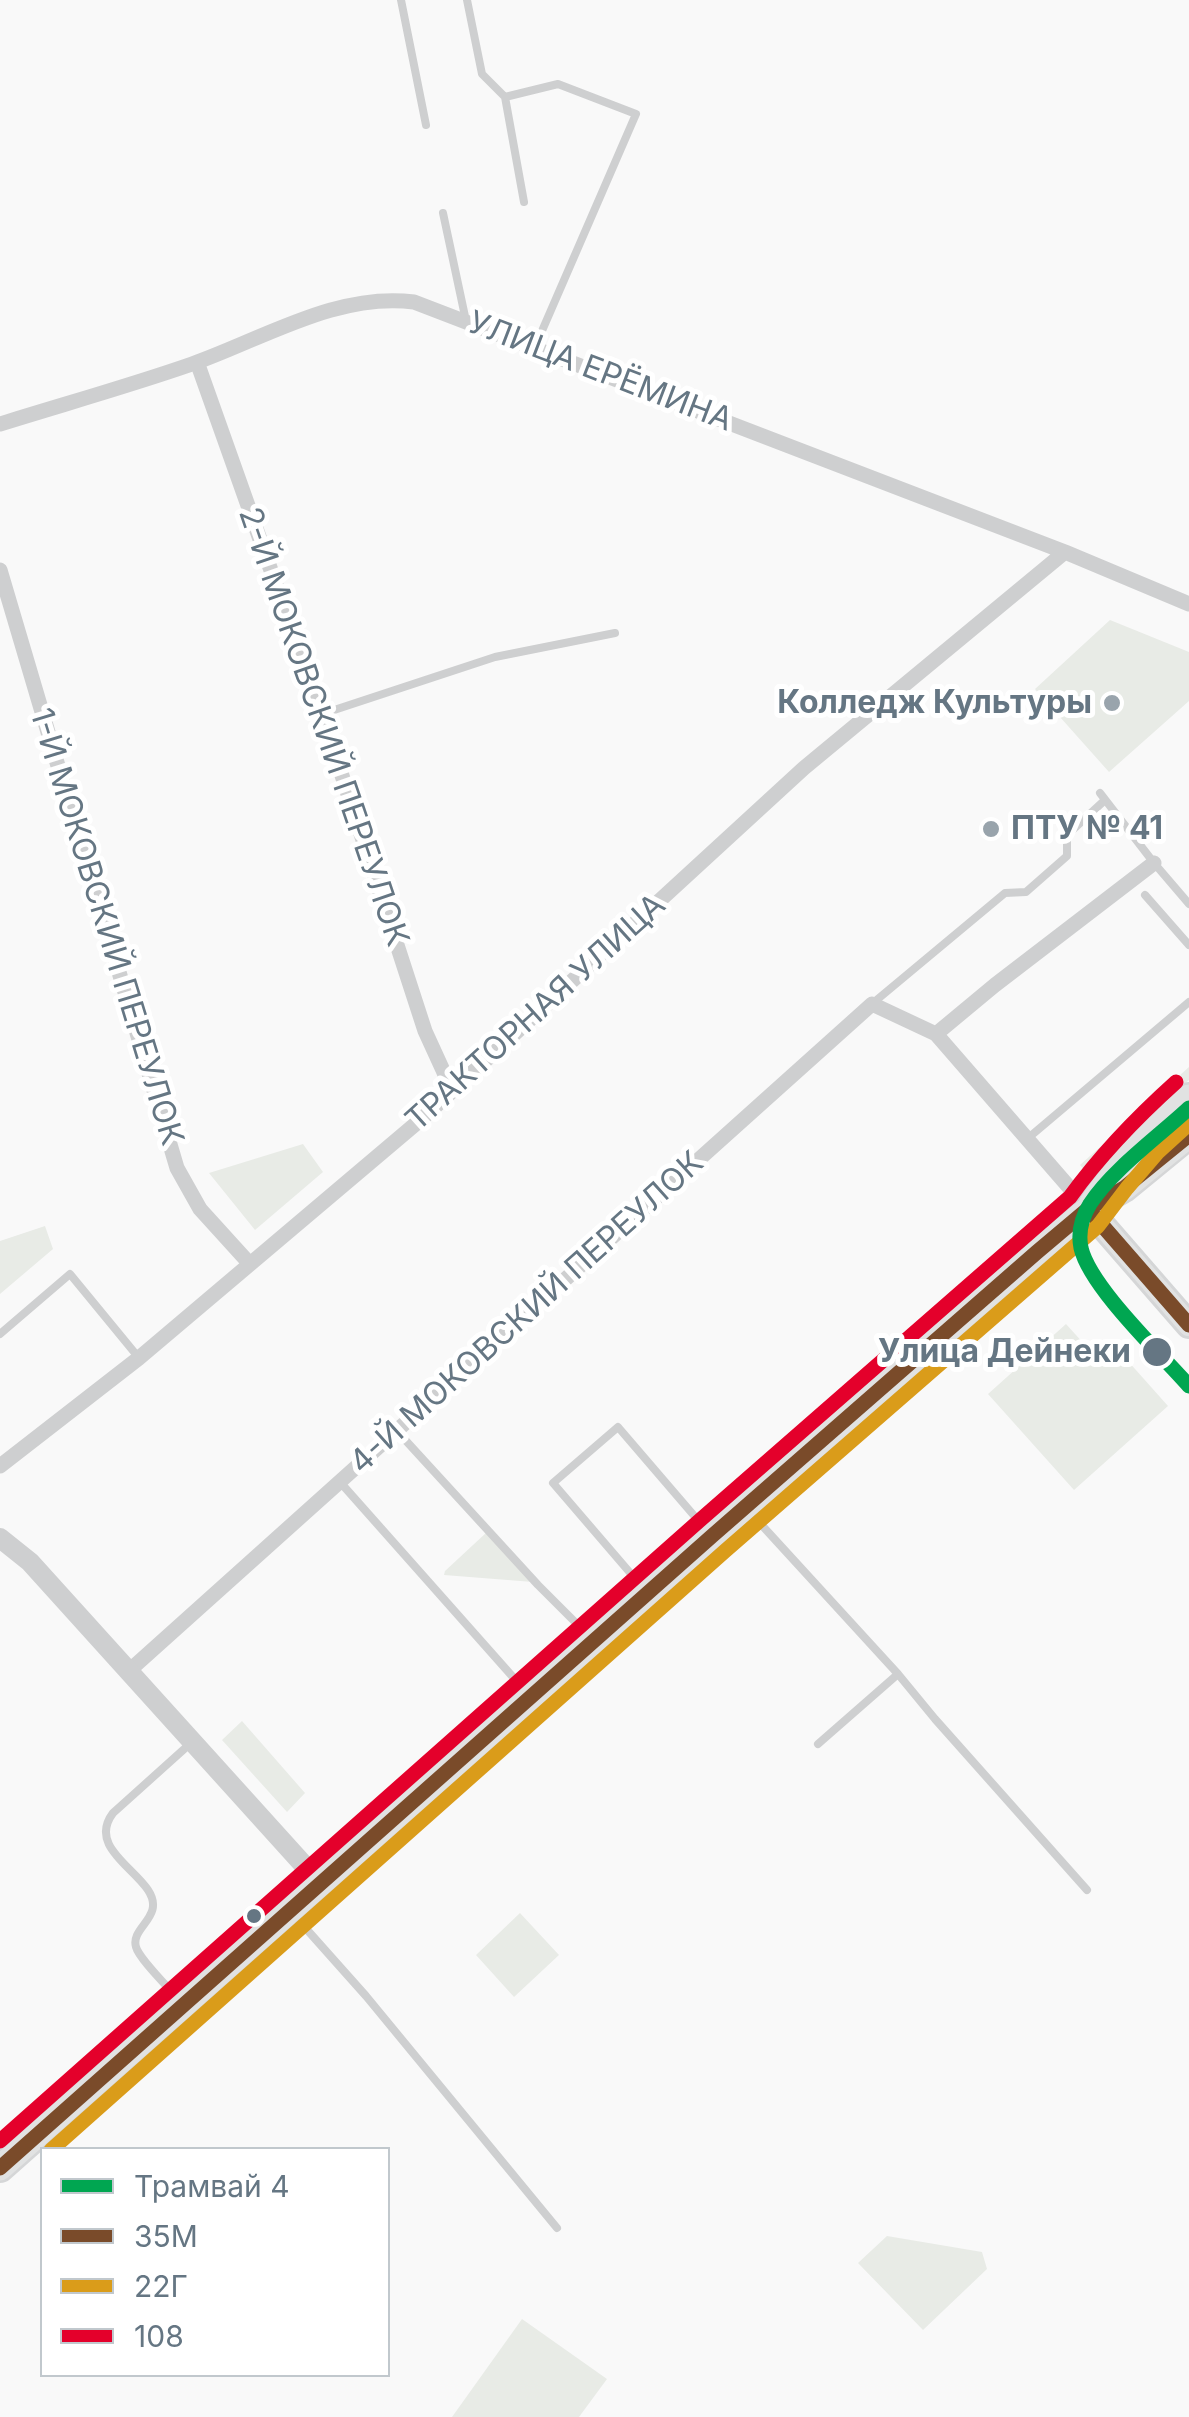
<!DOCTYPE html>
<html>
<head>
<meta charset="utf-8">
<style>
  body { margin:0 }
  #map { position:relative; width:1189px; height:2417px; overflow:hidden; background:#f9f9f9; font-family:Inter,sans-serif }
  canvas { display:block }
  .legend { position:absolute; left:40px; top:2147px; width:350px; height:230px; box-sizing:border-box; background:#fff; border:2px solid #c1c8cd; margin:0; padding:12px 18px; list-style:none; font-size:30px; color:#657683 }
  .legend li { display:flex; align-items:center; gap:20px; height:50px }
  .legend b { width:50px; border:2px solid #c1c8cd }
</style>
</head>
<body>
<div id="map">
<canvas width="1189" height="2417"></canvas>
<ul class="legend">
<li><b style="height:12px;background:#00a651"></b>Трамвай 4</li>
<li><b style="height:12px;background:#7a4b2a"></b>35М</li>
<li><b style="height:12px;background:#da9c1a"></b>22Г</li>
<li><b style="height:12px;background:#e4002b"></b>108</li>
</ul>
</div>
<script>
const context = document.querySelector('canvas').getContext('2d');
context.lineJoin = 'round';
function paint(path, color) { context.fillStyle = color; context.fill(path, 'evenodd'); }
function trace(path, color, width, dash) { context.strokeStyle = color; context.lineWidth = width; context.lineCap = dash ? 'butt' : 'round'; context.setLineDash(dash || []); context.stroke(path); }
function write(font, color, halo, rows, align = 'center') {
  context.font = font + ' Inter,sans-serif'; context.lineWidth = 10; context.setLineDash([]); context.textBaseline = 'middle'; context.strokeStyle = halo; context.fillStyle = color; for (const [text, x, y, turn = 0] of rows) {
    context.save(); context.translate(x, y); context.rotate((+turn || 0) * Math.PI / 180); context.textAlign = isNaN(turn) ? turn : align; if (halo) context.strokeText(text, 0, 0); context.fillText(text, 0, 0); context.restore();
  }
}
paint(new Path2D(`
  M 1110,620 L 1189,652 L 1189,701 L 1109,772 L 1035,689 Z
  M 1189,1067 L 1189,1080 L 1086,1172 L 1080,1165 Z
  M 303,1144 L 323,1172 L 255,1230 L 209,1173 Z
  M 45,1226 L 53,1249 L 0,1294 L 0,1241 Z
  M 1066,1324 L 1095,1356 L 1111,1342 L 1168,1406 L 1074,1490 L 988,1394 Z
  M 487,1532 L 533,1582 L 444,1575 L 445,1571 Z
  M 242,1721 L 305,1793 L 287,1812 L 222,1740 Z
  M 520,1913 L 559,1955 L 514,1997 L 476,1955 Z
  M 887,2236 L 982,2252 L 987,2269 L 923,2330 L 858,2263 Z
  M 522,2319 L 607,2379 L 579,2417 L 452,2417 Z`), '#e8ebe6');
const secondary = new Path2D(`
  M 1088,1209 L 1189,1325`);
const primary = new Path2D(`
  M 1091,1204 C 1119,1163 1152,1130 1189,1097
  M 0,2168 L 712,1536 L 1037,1252 L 1088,1209 L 1124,1188 L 1189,1135`);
trace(secondary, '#d5d6d7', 28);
trace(primary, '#d5d6d7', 30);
trace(new Path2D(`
  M 401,0 L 426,125
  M 467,0 L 482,74 L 505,97
  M 524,202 L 505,97 L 558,84 L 636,114 L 535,347
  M 443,213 L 466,321
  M 322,714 L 495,657 L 615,633
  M 1100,793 L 1154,863 L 1189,904
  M 1145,895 L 1189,945
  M 873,1003 L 1005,893 L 1026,892 L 1067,856 L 1067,835 L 1105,800
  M 1027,1139 L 1189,1002
  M 0,1334 L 70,1274 L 139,1358
  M 397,1431 L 538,1585 L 591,1638
  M 340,1482 L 528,1694
  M 747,1509 L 898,1674 L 935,1719 L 1087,1890
  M 644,1589 L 553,1483 L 618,1427 L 709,1533
  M 818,1744 L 898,1674
  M 293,1914 L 366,1996 L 557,2228
  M 181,2002 C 171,1990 139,1959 136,1947 C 130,1927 166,1917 148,1890 C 132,1866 89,1845 113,1813 L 192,1742`), '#cecfd0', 8);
trace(new Path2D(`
  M 197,362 L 322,714 L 425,1031 L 452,1090
  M 0,424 C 64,404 129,386 192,364 C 263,339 337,292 414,302 L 1065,552 L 1189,604
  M 0,570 L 177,1168 L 200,1209 L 249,1263
  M 1088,1209 L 936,1034 L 995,985 L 1154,863
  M 0,1466 L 139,1358 L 425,1116 L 804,768 L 1065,552
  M 130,1670 L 872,1004 L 936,1034`), '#cecfd0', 15);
trace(new Path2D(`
  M 0,1538 L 30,1562 L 321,1884`), '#cecfd0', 20);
trace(secondary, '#e1e2e2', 22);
trace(primary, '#e1e2e2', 25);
trace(new Path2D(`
  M 1088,1209 L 1189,1325
  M 0,2168 L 712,1536 L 1037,1252 L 1088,1209 L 1124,1188 L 1189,1135`), '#7a4b2a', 15);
trace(new Path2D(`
  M 51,2150 L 725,1551 L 1098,1226 L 1127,1188 L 1157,1153 L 1189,1124`), '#da9c1a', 15);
trace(new Path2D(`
  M 0,2141 L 699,1521 L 1070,1197 C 1101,1154 1136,1118 1176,1082`), '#e4002b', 15);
trace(new Path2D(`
  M 1189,1108 C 1159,1136 1112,1170 1090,1204 C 1082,1217 1078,1233 1081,1248 C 1090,1287 1161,1354 1189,1386`), '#00a651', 15);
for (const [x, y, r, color] of [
  [1112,703,10,"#99a4ac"],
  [991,829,10,"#99a4ac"],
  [1157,1352,16,"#657683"],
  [254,1916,9,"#657683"]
]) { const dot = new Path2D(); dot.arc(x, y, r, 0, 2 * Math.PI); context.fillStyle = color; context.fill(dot); trace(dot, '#fff', 4); }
write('32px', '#657683', '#fff', [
  ["УЛИЦА ЕРЁМИНА",600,372,21],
  ["2-Й МОКОВСКИЙ ПЕРЕУЛОК",323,727,71],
  ["1-Й МОКОВСКИЙ ПЕРЕУЛОК",106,927,73],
  ["ТРАКТОРНАЯ УЛИЦА",536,1013,-42],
  ["4-Й МОКОВСКИЙ ПЕРЕУЛОК",527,1313,-42]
]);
write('bold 32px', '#657683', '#fff', [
  ["Колледж Культуры",1092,703],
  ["ПТУ № 41",1011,829,"left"]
], 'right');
write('bold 32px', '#657683', '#fff', [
  ["Улица Дейнеки",1131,1352]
], 'right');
</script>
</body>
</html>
